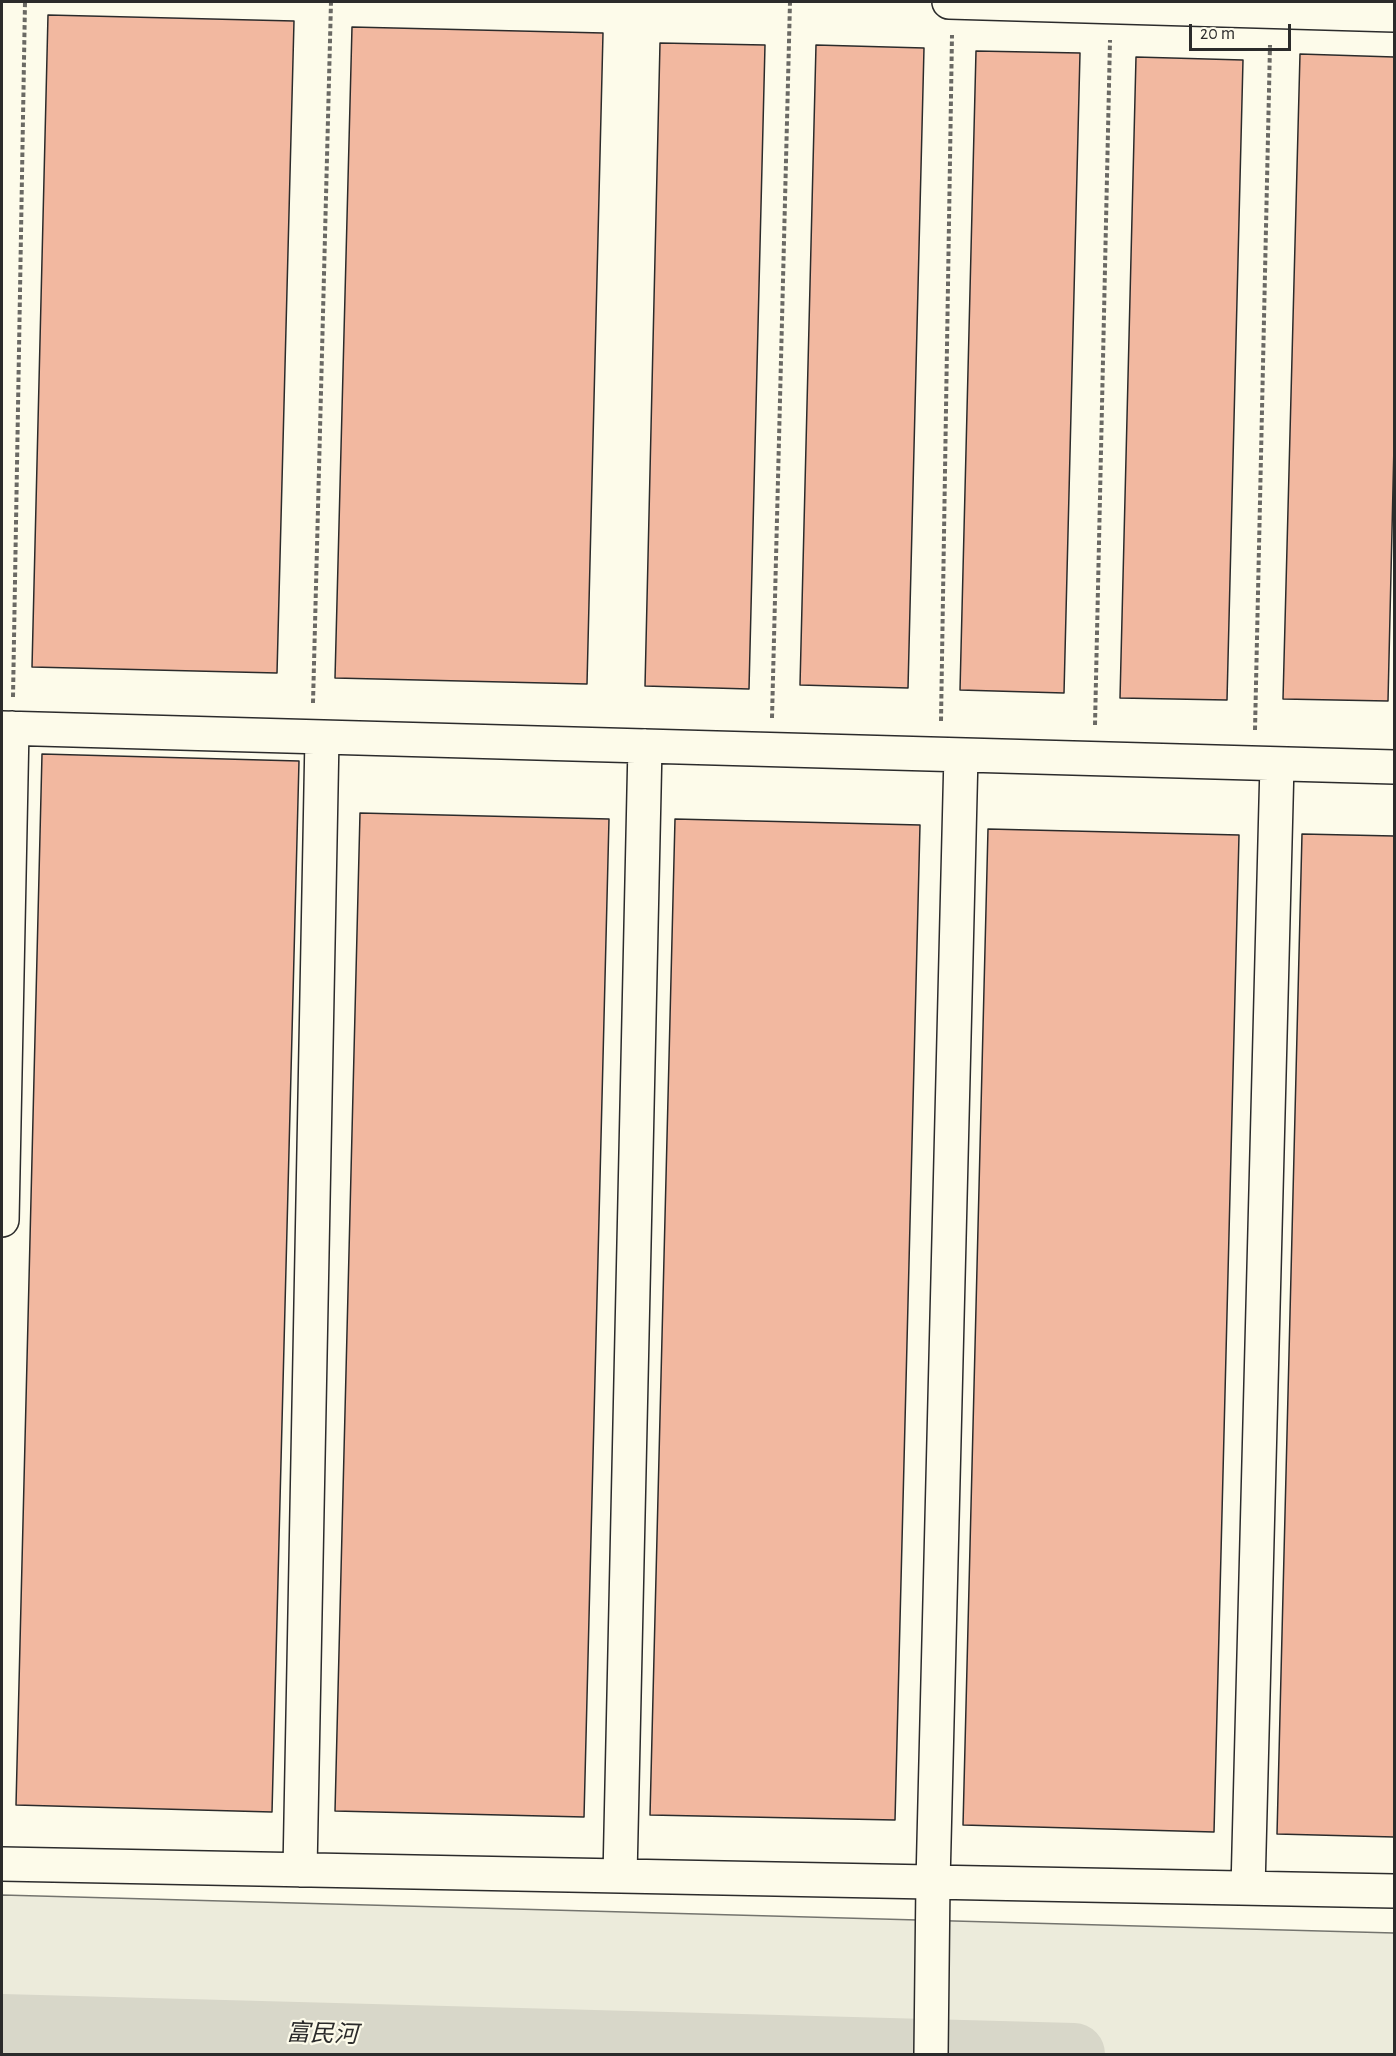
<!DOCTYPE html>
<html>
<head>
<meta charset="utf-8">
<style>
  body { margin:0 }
  #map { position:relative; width:1396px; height:2056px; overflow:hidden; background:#fdfbea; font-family:"Alegreya Sans",sans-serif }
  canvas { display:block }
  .frame { position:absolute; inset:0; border:3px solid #2b2b2b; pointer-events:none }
  .scale { position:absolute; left:1189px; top:24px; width:102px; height:27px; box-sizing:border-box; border:3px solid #2b2b2b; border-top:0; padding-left:8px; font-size:18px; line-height:21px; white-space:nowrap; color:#2b2b2b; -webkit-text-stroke:4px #fdfbea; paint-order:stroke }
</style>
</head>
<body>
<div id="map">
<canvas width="1396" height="2056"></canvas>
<div class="frame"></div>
<div class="scale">20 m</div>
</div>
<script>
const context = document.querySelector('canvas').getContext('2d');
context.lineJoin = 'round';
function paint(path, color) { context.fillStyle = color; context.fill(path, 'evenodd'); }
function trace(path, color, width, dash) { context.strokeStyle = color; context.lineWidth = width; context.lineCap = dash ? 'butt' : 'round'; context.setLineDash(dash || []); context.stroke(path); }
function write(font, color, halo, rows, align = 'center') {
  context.font = font + ' "Alegreya Sans","Noto Sans SC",sans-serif'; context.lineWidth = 4.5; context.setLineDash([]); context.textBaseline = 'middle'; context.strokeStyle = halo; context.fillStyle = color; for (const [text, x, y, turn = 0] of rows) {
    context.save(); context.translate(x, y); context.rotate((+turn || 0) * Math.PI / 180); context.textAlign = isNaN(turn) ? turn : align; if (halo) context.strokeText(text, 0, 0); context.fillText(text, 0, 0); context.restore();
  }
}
const green = new Path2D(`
  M 2,1895 L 1394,1933 L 1394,2054 L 2,2054 Z`);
paint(green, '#ecebdb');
trace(green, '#74746e', 1.5);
trace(new Path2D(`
  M 2,2025 L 1074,2054`), '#d8d7c9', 62);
const building = new Path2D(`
  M 48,15 L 294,21 L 277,673 L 32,667 Z
  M 352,27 L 603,33 L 587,684 L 335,678 Z
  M 660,43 L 765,45 L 749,689 L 645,686 Z
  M 816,45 L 924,48 L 908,688 L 800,685 Z
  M 976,51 L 1080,53 L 1064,693 L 960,690 Z
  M 1300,54 L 1394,57 L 1394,445 L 1388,701 L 1283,699 Z
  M 1136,57 L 1243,60 L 1227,700 L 1120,698 Z
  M 42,754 L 299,761 L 272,1812 L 16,1805 Z
  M 360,813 L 609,819 L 584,1817 L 335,1811 Z
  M 675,819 L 920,825 L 895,1820 L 650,1815 Z
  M 988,829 L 1239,835 L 1214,1832 L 963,1825 Z
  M 1302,834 L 1394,836 L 1394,1837 L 1277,1834 Z`);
paint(building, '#f2b8a0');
trace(building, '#2b2b2b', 1.5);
const minor = new Path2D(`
  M 949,2 L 1394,15
  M 2,728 L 1394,767
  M 2,1220 L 12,728
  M 2,1864 L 1394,1891
  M 300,1870 L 322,737
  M 620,1876 L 645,746
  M 1248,1888 L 1277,764
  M 931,2054 L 933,1882 L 961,755`);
trace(minor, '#2b2b2b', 36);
trace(new Path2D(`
  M 13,697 L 25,2
  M 313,703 L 331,2
  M 772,718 L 790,2
  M 941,721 L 952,35
  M 1095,725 L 1110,40
  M 1255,730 L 1270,45`), '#6a6964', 4, [4.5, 3]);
trace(minor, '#fdfbea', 33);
write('italic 24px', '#2b2b2b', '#fdfbea', [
  ["富民河",322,2034,2]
]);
</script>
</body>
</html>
